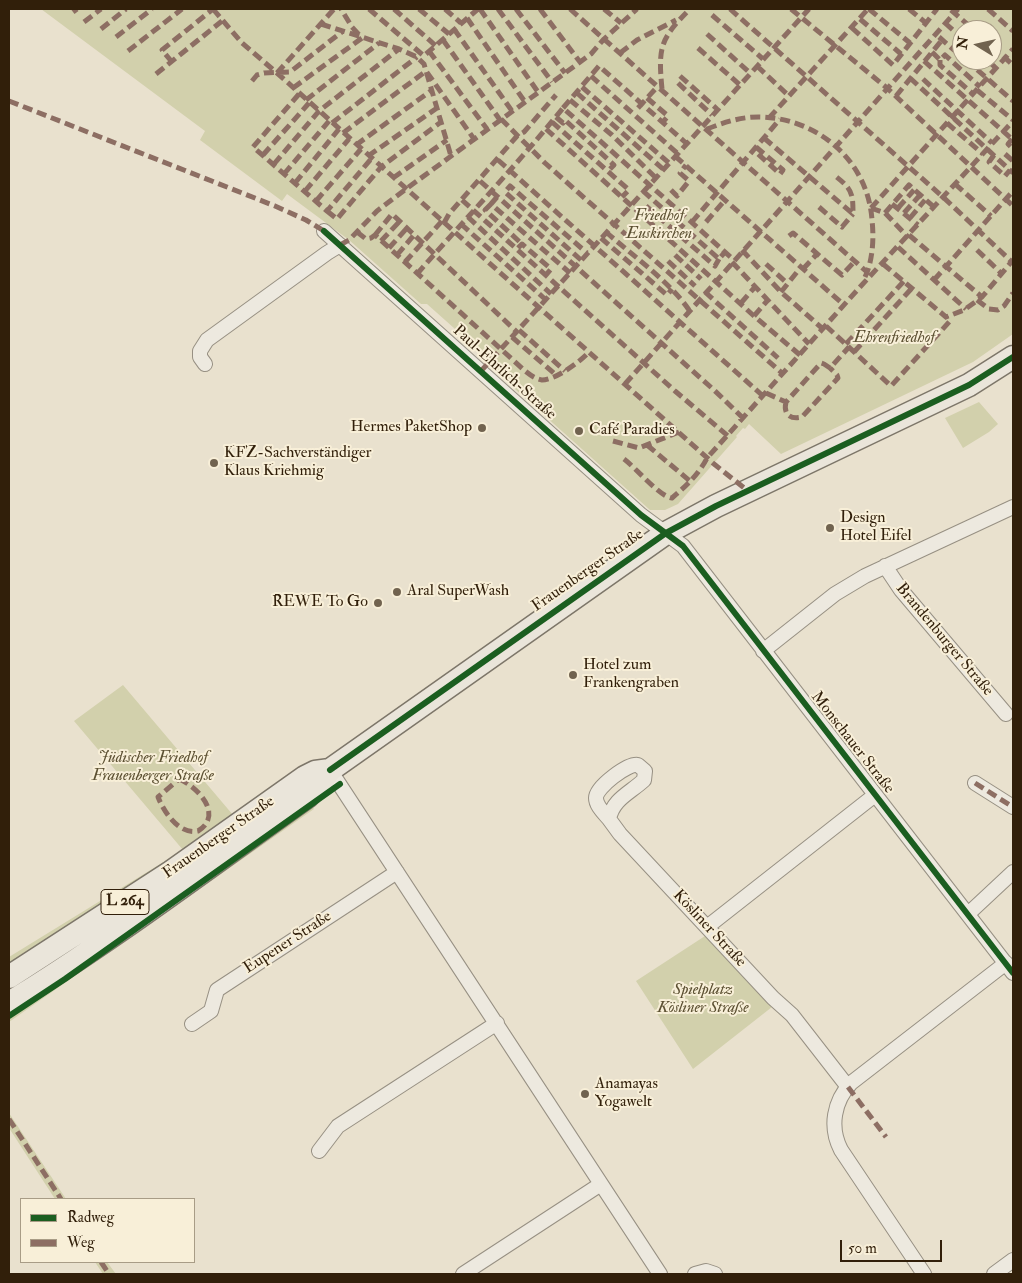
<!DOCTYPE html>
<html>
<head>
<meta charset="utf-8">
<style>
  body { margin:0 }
  #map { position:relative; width:1022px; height:1283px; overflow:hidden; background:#e9e1ce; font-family:"IM FELL Double Pica",serif }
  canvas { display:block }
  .frame { position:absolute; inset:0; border:10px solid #311f0a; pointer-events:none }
  .legend { position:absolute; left:20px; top:1198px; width:175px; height:65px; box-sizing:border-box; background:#f8efd8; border:1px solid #a89c86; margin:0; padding:6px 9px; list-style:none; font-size:15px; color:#311f0a }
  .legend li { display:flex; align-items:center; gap:10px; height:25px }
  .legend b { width:25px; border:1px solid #a89c86 }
  .north { position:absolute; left:952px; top:20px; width:50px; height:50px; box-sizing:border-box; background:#f8efd8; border:1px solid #a89c86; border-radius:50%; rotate:279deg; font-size:14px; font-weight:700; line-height:20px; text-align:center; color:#311f0a }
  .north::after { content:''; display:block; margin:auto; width:18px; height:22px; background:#71634f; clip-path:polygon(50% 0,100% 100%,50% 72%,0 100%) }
  .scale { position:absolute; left:840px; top:1240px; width:102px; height:22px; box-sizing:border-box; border:2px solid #311f0a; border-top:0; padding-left:6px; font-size:15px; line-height:18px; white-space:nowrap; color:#311f0a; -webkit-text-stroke:4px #f8efd8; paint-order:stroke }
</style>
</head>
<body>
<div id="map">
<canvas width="1022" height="1283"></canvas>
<div class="frame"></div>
<ul class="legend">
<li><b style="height:6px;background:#1b5e20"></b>Radweg</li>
<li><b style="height:6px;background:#8d6e63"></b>Weg</li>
</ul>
<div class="north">N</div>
<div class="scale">50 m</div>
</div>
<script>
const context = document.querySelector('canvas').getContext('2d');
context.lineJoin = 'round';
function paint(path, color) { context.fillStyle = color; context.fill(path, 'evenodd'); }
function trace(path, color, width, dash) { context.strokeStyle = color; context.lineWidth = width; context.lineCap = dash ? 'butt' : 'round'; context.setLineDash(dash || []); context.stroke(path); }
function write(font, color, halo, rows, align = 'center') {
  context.font = font + ' "IM FELL Double Pica",serif'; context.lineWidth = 4; context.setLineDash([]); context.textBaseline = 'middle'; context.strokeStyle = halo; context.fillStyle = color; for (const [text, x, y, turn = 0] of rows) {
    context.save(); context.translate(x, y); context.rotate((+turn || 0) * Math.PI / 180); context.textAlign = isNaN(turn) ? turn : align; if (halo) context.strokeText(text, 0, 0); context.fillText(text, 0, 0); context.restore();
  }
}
paint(new Path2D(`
  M 41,9 L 1013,9 L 1013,334 L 973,362 L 781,454 L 749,424 L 745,429 L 743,428 L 736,436 L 737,437 L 678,504 L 665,510 L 650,510 L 487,364 L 483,360 L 482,353 L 427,304 L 421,304 L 349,240 L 287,194 L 282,201 L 200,140 L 205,131 ZM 962,30 L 992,30 L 992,60 L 962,60 Z
  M 979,402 L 998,424 L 989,432 L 963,448 L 945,418 Z
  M 123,685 L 233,815 L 185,853 L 9,968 L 9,957 L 183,850 L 74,721 Z
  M 312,806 L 314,809 L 9,1022 L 9,1019 L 124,940 Z
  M 705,936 L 772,1007 L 693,1069 L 636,981 Z
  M 9,1113 L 66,1199 L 55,1199 L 9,1128 Z
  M 95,1262 L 107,1262 L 116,1274 L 103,1274 Z`), '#d2d0ac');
const minor = new Path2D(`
  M 324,231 L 641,515 L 683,546 L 1013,973
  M 205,364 L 200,357 L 200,351 L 207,340 L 327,253 L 340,245
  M 885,566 L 901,590 L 1006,714
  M 763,651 L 835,594 L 865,576 L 1013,507
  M 330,770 L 660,1274
  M 975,783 L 1013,807
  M 609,819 C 604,813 596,806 596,798 C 596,787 628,763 638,765 L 645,771 L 644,780 C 630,793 613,799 609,819 L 620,834 L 773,998 L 792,1015 L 848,1087
  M 968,914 L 1013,872
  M 707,927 L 875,795
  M 192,1024 L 211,1011 L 217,990 L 397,872
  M 319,1151 L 338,1126 L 497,1023
  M 463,1274 L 601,1184
  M 695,1274 L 706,1271 L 715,1274
  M 924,1274 L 841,1150 C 829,1127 834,1101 851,1083 L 1006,963
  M 994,1274 L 1013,1260`);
const primary = new Path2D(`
  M 9,977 L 171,872 L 305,777 L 315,772 L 330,770
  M 9,1003 C 112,940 209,866 308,796 L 320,784 L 330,770 L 666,533 L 716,506 L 969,385 L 1013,357`);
trace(minor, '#979083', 16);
trace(primary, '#7d7669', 25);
trace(minor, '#ede9df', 14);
trace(primary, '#eae5da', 22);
trace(new Path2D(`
  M 213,9 L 242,43 L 277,73 L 714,464 L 748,491
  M 369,9 L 424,56
  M 394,9 L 436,46
  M 419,9 L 449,34
  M 445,9 L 461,23
  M 480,9 L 538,92
  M 498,9 L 552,82
  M 516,9 L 565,73
  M 540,9 L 580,62
  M 570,9 L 867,272
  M 604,9 L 621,23
  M 730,9 L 943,197 L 1012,262
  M 791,9 L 887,88 L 1013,206
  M 869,9 L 910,43
  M 909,9 L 926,23
  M 988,9 L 1013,31
  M 951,10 L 974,30
  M 73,12 L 77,9
  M 712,15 L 763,59
  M 467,18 L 525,102
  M 860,19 L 901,54
  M 84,22 L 101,9
  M 945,23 L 962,38
  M 321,24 L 399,49 L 417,57 L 424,64 L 451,156
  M 852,28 L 893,65 L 937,9
  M 101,29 L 126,9
  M 454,29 L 512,111
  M 707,34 L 750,73
  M 116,37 L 152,9
  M 939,37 L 962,57
  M 443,40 L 500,120
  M 992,46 L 1013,65
  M 698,48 L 740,85
  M 128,51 L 182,9
  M 429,51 L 487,129
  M 932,52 L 940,60 L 945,55 L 980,87
  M 620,53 L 637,40 L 676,20
  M 426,54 L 478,9
  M 940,60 L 940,65 L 973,94
  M 966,60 L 1013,101
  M 987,60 L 996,68
  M 924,61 L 1013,140
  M 172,62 L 162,50 L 213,9
  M 757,66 L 789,96
  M 277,73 L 334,9
  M 156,74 L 222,21
  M 591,76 L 677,153
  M 680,76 L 717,109
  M 910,78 L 1013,173
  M 923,79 L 992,143
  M 252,81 L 257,75 L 264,73 L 290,72 L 343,31
  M 678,83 L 712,115
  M 582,87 L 669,163
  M 293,88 L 362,38 L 352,27 L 341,9
  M 662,89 C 658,47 660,39 690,9
  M 977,90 L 1013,120
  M 577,93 L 663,169
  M 299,94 L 253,147 L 327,211 L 371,159
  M 896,96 L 942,40
  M 647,98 L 668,116 L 662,123
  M 306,100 L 379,43
  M 570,100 L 612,135 L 655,177
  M 9,101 L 275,206 L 306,220 L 324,231
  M 563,108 L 599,66 L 686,143
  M 638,108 L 658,86
  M 556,117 L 563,123 L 565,120 L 614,165 L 607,172
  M 769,118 L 868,9
  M 501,119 L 545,163 L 783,374
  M 552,122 L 629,190 L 622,197
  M 332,123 L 417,57
  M 947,123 L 983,154
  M 546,129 L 754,316 L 800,355
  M 707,129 C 725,122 743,116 763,117 C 820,120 868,162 872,220 C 874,238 873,260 865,277
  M 343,133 L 426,71 L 474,139
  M 764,138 L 853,214 C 853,192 852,189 834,175
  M 1012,139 L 1008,144 L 1013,149
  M 356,145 L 432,90
  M 756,147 L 783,170 L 780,174 L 757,153 L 759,149
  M 1005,154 L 1013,161
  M 263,155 L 309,103
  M 994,155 L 989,162 L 1005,176 L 1010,170
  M 368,156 L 437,108
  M 675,156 L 844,305
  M 498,160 L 763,396
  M 274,164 L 319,111 L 399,49
  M 284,174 L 329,121
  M 393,178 L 447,140
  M 480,181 L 714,390 L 743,418
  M 295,183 L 339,129
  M 955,184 L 991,216
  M 671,190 L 677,196 L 689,181 L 680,173 L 686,165
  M 305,191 L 349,139
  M 643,191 L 719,259 L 725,252
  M 497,197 L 491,204 L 570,273
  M 462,200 L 675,391 L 728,436
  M 316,201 L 361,149
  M 491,204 L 485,210 L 522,244
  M 892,204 L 918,225
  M 646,206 L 715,266 L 719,259
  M 819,207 L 842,227 L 853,214
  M 871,208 L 1013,49
  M 871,208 L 885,213 L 908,237
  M 898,208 L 914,190
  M 327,211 L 337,219 L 381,167 L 441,122
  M 885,213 L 909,185 L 934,207
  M 904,213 L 920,195
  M 468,217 L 551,294
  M 910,218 L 925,200
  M 692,222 L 780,119
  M 706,222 L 725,200
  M 444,223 L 449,214 L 517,136 L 524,132 L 556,95
  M 461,224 L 546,300
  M 357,232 L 366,239 L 371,238 L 375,235 L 524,370 C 529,374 535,379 542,380 C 555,380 580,362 589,352
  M 606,232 C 632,255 670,282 689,310
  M 375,235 L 392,214 L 517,332
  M 909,235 L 982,297
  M 789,236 L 793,233 L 842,275 L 855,261
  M 601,238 L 667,295 L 672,289
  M 381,241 L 400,221
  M 340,245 L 349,240 L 377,211 L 406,189 L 591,54 L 604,39 L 637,9
  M 898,247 L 966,309
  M 389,248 L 407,228
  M 518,248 L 522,244 L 551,269 L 545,276
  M 742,250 L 781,292 L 823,329
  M 977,250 L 1002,274
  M 397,255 L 414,235
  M 675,255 L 701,279
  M 581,260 L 505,192 L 510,186 L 587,253
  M 668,261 L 695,286
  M 405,262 L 442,221
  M 732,262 L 809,344
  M 766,264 L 787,283
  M 883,264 L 946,317 L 964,310 L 982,297 L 1013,260
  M 803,269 L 817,254
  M 417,274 C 466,218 517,165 563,108 L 734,260
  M 934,280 L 1013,191
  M 705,292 L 778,358
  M 781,292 L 801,267
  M 977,300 L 989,309 L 998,310 L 1004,306 L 1013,293
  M 741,303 L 755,287
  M 754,316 L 767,301
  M 826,326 L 891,386 L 950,321 L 946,317
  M 519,330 L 565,371
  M 512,337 L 556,375
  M 846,344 L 904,281
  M 854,352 L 912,288
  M 481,371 L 809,9
  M 625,384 L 958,9
  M 766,393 L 786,402 L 821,363 L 824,364 L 830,368 L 849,347
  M 786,402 C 783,414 790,420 802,417 L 838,378 L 837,375 L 830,368
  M 613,441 L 639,448 L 679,432
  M 647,445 L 690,481
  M 624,459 C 636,468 660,497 672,498 C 686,486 699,474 707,458 L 860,287 L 1013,121
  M 179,779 C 198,787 224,815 198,831 C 179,835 164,812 158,797 Z
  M 975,783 L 1013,807
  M 848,1087 L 886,1137
  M 9,1119 L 61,1199
  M 101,1262 L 109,1274`), '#8d6e63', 5, [10, 5]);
trace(new Path2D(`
  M 324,231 L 641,515 L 683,546 L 1013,973
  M 330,770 L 666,533 L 716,506 L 969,385 L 1013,357
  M 9,1016 L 65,979 L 340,784`), '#1b5e20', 6);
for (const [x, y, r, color] of [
  [482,428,5,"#71634f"],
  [579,431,5,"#71634f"],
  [214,463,5,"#71634f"],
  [830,528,5,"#71634f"],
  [397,592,5,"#71634f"],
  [378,603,5,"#71634f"],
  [573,675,5,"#71634f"],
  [585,1094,5,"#71634f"]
]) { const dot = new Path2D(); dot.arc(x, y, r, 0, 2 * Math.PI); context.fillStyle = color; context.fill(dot); trace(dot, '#f8efd8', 2); }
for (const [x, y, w] of [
  [125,902,48]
]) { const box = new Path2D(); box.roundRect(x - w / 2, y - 12.5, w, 25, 4); context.fillStyle = '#f8efd8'; context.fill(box); trace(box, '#311f0a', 1); }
write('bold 15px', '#311f0a', null, [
  ["L 264",125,902]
]);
write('italic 16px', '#5c5032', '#f8efd8', [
  ["Friedhof",659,217],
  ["Euskirchen",659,235],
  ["Ehrenfriedhof",894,339],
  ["Jüdischer Friedhof",153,759],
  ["Frauenberger Straße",153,777],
  ["Spielplatz",703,991],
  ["Kösliner Straße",703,1009]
]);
write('16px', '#311f0a', '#f8efd8', [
  ["Paul-Ehrlich-Straße",504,373,42],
  ["Frauenberger Straße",588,571,-35],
  ["Brandenburger Straße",944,640,50],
  ["Monschauer Straße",852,743,52],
  ["Frauenberger Straße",219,838,-35],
  ["Kösliner Straße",709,929,47],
  ["Eupener Straße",288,943,-33]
]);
write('16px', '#311f0a', '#f8efd8', [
  ["Hermes PaketShop",472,428,"right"],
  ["Café Paradies",589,431],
  ["KFZ-Sachverständiger",224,454],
  ["Klaus Kriehmig",224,472],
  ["Design",840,519],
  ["Hotel Eifel",840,537],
  ["Aral SuperWash",407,592],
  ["REWE To Go",368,603,"right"],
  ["Hotel zum",583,666],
  ["Frankengraben",583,684],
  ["Anamayas",595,1085],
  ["Yogawelt",595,1103]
], 'left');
</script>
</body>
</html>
